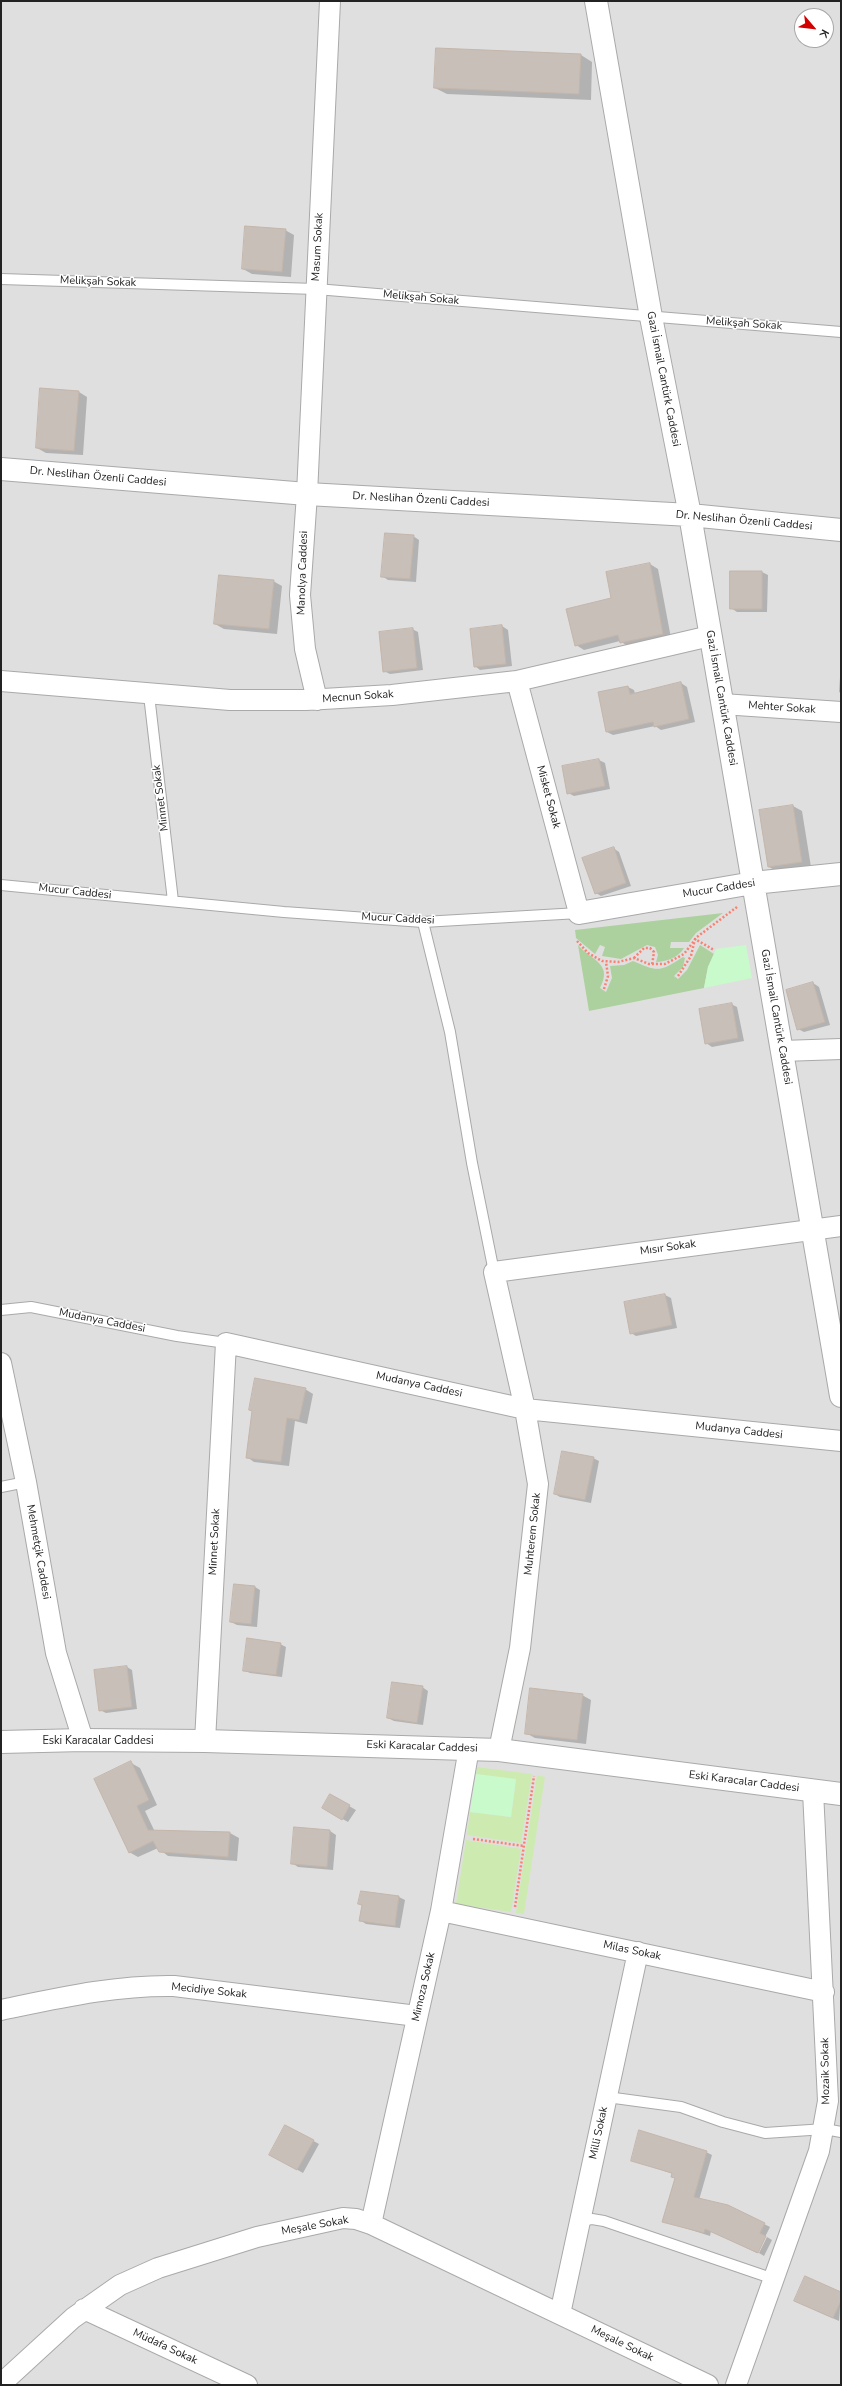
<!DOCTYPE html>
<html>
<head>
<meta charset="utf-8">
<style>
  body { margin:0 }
  #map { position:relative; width:842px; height:2386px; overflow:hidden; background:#f2efe9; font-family:"Nunito Sans",sans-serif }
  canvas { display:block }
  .frame { position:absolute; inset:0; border:2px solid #222; pointer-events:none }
  .north { position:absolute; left:794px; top:8px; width:40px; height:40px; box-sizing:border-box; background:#fff; border:1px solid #a7a7a7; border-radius:50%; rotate:118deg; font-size:11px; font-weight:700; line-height:16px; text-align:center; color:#222 }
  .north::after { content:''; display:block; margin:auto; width:14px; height:18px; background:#d40000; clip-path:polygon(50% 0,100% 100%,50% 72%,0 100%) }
</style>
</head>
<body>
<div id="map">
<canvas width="842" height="2386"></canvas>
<div class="frame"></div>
<div class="north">K</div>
</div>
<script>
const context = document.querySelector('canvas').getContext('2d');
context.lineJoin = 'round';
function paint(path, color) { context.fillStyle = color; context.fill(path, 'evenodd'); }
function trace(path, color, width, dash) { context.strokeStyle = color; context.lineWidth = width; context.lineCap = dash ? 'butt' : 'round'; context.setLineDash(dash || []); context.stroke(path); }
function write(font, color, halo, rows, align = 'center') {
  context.font = font + ' "Nunito Sans",sans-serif'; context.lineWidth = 3; context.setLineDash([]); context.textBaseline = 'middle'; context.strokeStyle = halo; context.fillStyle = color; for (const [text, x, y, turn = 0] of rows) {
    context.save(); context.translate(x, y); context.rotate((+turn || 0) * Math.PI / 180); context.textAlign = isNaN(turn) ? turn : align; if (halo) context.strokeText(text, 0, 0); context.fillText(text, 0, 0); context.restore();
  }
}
paint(new Path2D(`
  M 1,1 L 841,1 L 841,2385 L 1,2385 ZM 802,16 L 826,16 L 826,40 L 802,40 Z`), '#e0dfdf');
paint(new Path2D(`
  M 477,1767 L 532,1774 L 521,1843 L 467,1835 L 470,1812 L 511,1817 L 516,1780 L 476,1774 Z
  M 537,1775 L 545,1777 L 524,1914 L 516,1913 Z
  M 466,1840 L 521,1849 L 511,1912 L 456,1904 Z`), '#cdebb0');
paint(new Path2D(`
  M 723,913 L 696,933 L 689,942 L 671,942 L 670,948 L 684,948 C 679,957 666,962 656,962 L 658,955 L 655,947 L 647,945 L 621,959 L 602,956 L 605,947 L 600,945 L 595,954 L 576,938 L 575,930 Z
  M 578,945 C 592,961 613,963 600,988 L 606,992 L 612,978 L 610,966 L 624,965 L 633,961 C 658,972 660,972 683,957 L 685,958 L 683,967 L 674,976 L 678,979 L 687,970 L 700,945 L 714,954 L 708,967 L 704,988 L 589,1011 Z`), '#add19e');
paint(new Path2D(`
  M 746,945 L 752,978 L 704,988 L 708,967 L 716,949 Z
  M 476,1774 L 516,1779 L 511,1817 L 470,1812 Z`), '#c8facc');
paint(new Path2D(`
  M 581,55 L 592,62 L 591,100 L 447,94 L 435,88 Z
  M 285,230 L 294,235 L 291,277 L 252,274 L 243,269 Z
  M 79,392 L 87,397 L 83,455 L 46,453 L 37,448 Z
  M 413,536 L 419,540 L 416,582 L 388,580 L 382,576 Z
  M 650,564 L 658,569 L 671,638 L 629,647 L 620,641 L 584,650 L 576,645 L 612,599 Z
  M 762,572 L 768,575 L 767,612 L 737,612 L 731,608 Z
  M 273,581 L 282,586 L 277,634 L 224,629 L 215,624 Z
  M 502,626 L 508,630 L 512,666 L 480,670 L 475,666 Z
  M 412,629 L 418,632 L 423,670 L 390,674 L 384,671 Z
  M 840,677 L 841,677 L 841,693 L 839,692 Z
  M 681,683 L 687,687 L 695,722 L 661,730 L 655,726 L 613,735 L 607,732 L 628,687 L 634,690 L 635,694 Z
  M 599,760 L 605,763 L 610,789 L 574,796 L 568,793 Z
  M 793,806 L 802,811 L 811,867 L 778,872 L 769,867 Z
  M 613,848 L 619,852 L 631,886 L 601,896 L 596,893 Z
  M 813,983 L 819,987 L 830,1025 L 804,1032 L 798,1029 Z
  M 731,1004 L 737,1007 L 744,1041 L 712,1047 L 706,1043 Z
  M 665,1295 L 671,1298 L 677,1328 L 636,1336 L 631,1333 Z
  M 305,1389 L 313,1394 L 307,1424 L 295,1421 L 289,1466 L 254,1462 L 247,1457 Z
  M 593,1458 L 599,1461 L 591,1503 L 560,1497 L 555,1494 Z
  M 255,1587 L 260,1590 L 257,1627 L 237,1625 L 231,1622 Z
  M 280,1644 L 286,1647 L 282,1677 L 250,1673 L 244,1670 Z
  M 127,1667 L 132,1670 L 137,1709 L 106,1713 L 100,1710 Z
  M 422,1687 L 428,1691 L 423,1725 L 394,1721 L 388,1718 Z
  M 582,1695 L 591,1700 L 586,1744 L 535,1738 L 526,1733 Z
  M 131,1763 L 140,1768 L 157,1805 L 145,1811 L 155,1832 L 230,1833 L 239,1838 L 237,1861 L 168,1856 L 158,1848 L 138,1857 L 129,1852 Z
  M 330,1795 L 356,1810 L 348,1822 L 323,1808 Z
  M 295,1828 L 330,1831 L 336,1835 L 333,1870 L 298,1867 L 292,1863 Z
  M 399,1897 L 405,1900 L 400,1928 L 366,1924 L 360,1920 L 363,1906 L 360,1904 Z
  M 286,2126 L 319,2144 L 303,2173 L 271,2155 Z
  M 706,2152 L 712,2155 L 699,2200 L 728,2206 L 770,2227 L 757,2253 L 711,2231 L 710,2236 L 663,2221 L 675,2178 L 673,2174 L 632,2160 Z
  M 767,2237 L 772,2240 L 764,2256 L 759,2253 Z
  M 841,2293 L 839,2321 L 801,2304 Z`), '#0003');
const building = new Path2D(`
  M 436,48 L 581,54 L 579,94 L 434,88 Z
  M 245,226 L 286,229 L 282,272 L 242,269 Z
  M 40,388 L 79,391 L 74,451 L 36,448 Z
  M 385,533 L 414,535 L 410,579 L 381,577 Z
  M 650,563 L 663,634 L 620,643 L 618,635 L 575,646 L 566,609 L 611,598 L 606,572 Z
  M 730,571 L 762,571 L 762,609 L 730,609 Z
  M 219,575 L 274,580 L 269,629 L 214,624 Z
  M 502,625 L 506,664 L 474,667 L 470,629 Z
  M 413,628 L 417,668 L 383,672 L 379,632 Z
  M 681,682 L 689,719 L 654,727 L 653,722 L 606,732 L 598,692 L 628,686 L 630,694 Z
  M 599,759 L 605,786 L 567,794 L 562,766 Z
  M 793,805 L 802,862 L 768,867 L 759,810 Z
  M 614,847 L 626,883 L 595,894 L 582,858 Z
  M 813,982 L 825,1022 L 797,1030 L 786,990 Z
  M 732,1003 L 738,1038 L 705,1044 L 699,1009 Z
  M 665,1294 L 672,1325 L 630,1334 L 624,1302 Z
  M 255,1378 L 306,1388 L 299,1420 L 287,1418 L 281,1462 L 246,1458 L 252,1411 L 249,1410 Z
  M 562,1451 L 594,1457 L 585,1500 L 554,1494 Z
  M 234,1584 L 255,1586 L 251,1624 L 230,1622 Z
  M 247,1638 L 281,1643 L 276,1675 L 243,1671 Z
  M 127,1666 L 132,1707 L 99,1711 L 94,1670 Z
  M 392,1682 L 423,1686 L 417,1723 L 387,1718 Z
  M 530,1688 L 583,1694 L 577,1740 L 525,1734 Z
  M 131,1761 L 149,1800 L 137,1806 L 148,1830 L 230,1832 L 228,1857 L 159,1852 L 153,1841 L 129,1853 L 94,1779 Z
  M 330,1794 L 350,1805 L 342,1820 L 322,1808 Z
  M 294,1827 L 330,1830 L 327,1867 L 291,1864 Z
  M 361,1891 L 399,1896 L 395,1926 L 359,1921 L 362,1905 L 358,1904 Z
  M 285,2125 L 314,2140 L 297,2170 L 269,2155 Z
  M 639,2130 L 707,2151 L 694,2197 L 728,2205 L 765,2223 L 760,2233 L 766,2236 L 758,2253 L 705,2229 L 704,2233 L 662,2222 L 675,2178 L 671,2177 L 672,2173 L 631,2161 Z
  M 805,2276 L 841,2292 L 841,2301 L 833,2318 L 794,2301 Z`);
paint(building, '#c7bfb8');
trace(building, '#c4b6ab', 1);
const service = new Path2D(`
  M 1,279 L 316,289 L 841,332
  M 149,695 L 173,901
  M 1,885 L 284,912 L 423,922 L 579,913
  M 423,922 L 450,1032 L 472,1163 L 494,1272
  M 1,1310 L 31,1307 L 177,1336 L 226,1343
  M 1,1487 L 26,1482
  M 607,2097 L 681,2107 L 723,2122 L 765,2133 L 825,2129 L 841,2132
  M 580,2221 L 592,2219 L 604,2221 L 774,2279`);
const minor = new Path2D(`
  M 1,681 L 230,700 L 306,700 L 392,695 L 517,681 L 710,636
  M 517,681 L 579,913
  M 317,700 L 305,649 L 300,595 L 307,494 L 330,1
  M 722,704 L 841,712
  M 782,1051 L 841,1049
  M 1,1363 L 26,1482 L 56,1653 L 83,1740
  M 205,1741 L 226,1343 L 525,1409 L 841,1441
  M 499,1750 L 520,1648 L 538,1484 L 525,1409 L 494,1272 L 841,1226
  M 441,1911 L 824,1992
  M 1,2010 C 59,1998 115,1985 174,1986 L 417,2016
  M 371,2224 L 441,1911 L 469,1748
  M 84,2309 L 247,2385
  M 560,2314 L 638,1952
  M 1,2384 L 73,2318 L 120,2285 L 158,2268 L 257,2237 L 343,2218 L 356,2219 L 371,2224 L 708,2385
  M 736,2385 L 819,2151 L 828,2101 L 813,1791`);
const tertiary = new Path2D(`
  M 596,1 L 651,317 L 690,515 L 841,1396
  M 1,469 L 307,494 L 690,515 L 841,530
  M 579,913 L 753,883 L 841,874
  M 1,1742 L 83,1740 L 205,1741 L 499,1750 L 841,1794`);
trace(service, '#a9a9a9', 12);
trace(minor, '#a9a9a9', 22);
trace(tertiary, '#a9a9a9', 24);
trace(new Path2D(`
  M 577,941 L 588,953 L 602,961 L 618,962 L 634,958 L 649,964 L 665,964 L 684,954 L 697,937 L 737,907
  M 634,958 L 644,948 L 650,948 L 654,952 L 652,965
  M 678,976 L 691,956 L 695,939 L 714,950
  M 604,989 L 608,976 L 606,962
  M 473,1839 L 524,1846
  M 515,1907 L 534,1776`), '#fa8072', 2.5, [2, 2]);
trace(service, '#fff', 10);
trace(minor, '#fff', 20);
trace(tertiary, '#fff', 22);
write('11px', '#222', '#fff', [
  ["Masum Sokak",318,247,-87],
  ["Melikşah Sokak",98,282,2],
  ["Melikşah Sokak",421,298,5],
  ["Melikşah Sokak",744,324,4],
  ["Gazi İsmail Cantürk Caddesi",663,379,79],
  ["Dr. Neslihan Özenli Caddesi",98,477,5],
  ["Dr. Neslihan Özenli Caddesi",421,500,3],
  ["Dr. Neslihan Özenli Caddesi",744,521,5],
  ["Manolya Caddesi",303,573,-88],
  ["Mecnun Sokak",358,697,-4],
  ["Gazi İsmail Cantürk Caddesi",721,698,80],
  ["Mehter Sokak",782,708,4],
  ["Misket Sokak",548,797,75],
  ["Minnet Sokak",161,798,-97],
  ["Mucur Caddesi",719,889,-9],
  ["Mucur Caddesi",75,892,6],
  ["Mucur Caddesi",398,919,3],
  ["Gazi İsmail Cantürk Caddesi",776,1017,80],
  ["Mısır Sokak",668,1248,-8],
  ["Mudanya Caddesi",102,1321,11],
  ["Mudanya Caddesi",419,1385,12],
  ["Mudanya Caddesi",739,1431,6],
  ["Muhterem Sokak",533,1534,-84],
  ["Minnet Sokak",215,1542,-87],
  ["Mehmetçik Caddesi",38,1552,80],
  ["Eski Karacalar Caddesi",98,1741],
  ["Eski Karacalar Caddesi",422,1747,2],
  ["Eski Karacalar Caddesi",744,1782,7],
  ["Milas Sokak",632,1951,12],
  ["Mimoza Sokak",424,1987,-77],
  ["Mecidiye Sokak",209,1991,6],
  ["Mozaik Sokak",826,2071,-91],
  ["Milli Sokak",599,2133,-78],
  ["Meşale Sokak",315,2226,-10],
  ["Meşale Sokak",622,2344,26],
  ["Müdafa Sokak",165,2347,25]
]);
</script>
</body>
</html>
